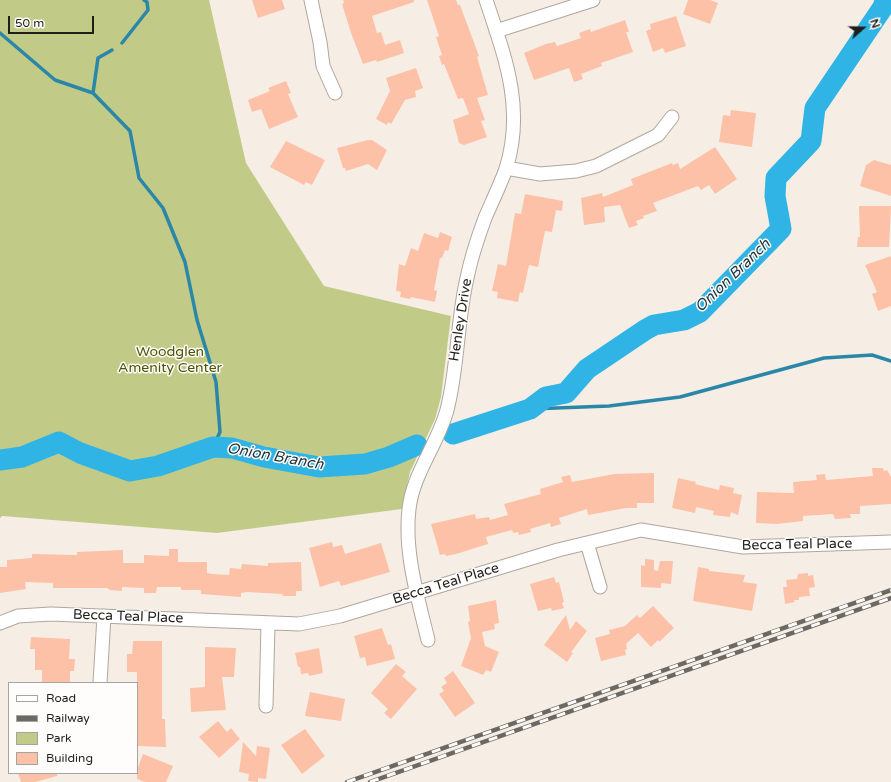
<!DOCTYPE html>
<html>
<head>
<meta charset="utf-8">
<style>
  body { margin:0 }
  #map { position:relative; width:891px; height:782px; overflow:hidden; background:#f6eee5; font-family:"Varela Round",sans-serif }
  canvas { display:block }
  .legend { position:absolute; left:8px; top:682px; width:130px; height:92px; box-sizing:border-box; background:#fefdfb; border:1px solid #a5a4a1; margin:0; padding:5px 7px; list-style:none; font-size:12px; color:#201e1a }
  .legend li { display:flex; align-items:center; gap:8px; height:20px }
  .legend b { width:20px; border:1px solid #a5a4a1 }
  .north { position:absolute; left:843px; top:8px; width:40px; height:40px; -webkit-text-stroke:3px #fefdfb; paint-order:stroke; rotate:70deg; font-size:11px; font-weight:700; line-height:16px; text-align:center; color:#201e1a }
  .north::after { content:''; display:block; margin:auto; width:14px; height:18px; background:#201e1a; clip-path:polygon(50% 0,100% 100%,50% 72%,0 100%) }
  .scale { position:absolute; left:8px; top:16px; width:86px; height:18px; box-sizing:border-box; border:2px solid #201e1a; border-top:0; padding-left:5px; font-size:12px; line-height:14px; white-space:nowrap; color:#201e1a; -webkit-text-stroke:3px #fefdfb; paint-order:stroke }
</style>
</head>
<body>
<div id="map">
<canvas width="891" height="782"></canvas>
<ul class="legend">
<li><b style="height:5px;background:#fff"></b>Road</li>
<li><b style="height:5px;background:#6c6862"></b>Railway</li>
<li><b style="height:11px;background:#c1cb87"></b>Park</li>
<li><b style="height:11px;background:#fdc1a7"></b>Building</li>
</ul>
<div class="north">N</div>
<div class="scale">50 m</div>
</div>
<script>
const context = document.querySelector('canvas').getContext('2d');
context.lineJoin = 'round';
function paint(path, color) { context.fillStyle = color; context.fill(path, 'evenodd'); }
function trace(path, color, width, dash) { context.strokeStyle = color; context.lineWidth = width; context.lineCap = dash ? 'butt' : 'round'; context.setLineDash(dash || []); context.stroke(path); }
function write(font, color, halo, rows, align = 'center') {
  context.font = font + ' "Varela Round",sans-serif'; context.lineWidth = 3; context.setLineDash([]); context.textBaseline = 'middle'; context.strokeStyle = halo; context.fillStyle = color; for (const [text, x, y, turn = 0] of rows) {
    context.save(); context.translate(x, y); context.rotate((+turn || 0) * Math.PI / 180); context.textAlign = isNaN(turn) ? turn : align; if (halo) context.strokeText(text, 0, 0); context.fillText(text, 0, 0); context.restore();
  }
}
paint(new Path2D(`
  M 0,0 L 209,0 L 246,163 L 324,286 L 451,316 L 441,397 L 435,419 L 410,472 L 402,509 L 217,533 L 2,516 L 0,518 Z`), '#c1cb87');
trace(new Path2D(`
  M 0,33 L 55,80 L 93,93
  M 122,43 L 148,10 L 147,2 L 144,0
  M 112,50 L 98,58 L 93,93 L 130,131 L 139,178 L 163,208 L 185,262 L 197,320 L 216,382 L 220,432 L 213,447
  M 530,409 L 609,406 L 680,397 L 824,358 L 872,355 L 891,361`), '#2b87a8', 3.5);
trace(new Path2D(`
  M 453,434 L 530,409 L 546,397 L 566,393 L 587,369 L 645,330 L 654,325 L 684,320 L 700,312 L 781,229 L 775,196 L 776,178 L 811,141 L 815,108 L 883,7 L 885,1
  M 0,460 L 22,457 L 59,442 L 80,453 L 130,471 L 158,466 L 213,447 L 232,448 L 264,457 L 319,467 L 365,464 L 389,457 L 417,445`), '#30b4e5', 21);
paint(new Path2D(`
  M 252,0 L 282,0 L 285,9 L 258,18 Z
  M 343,0 L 414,0 L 414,2 L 372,16 L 377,33 L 381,32 L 385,45 L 400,40 L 404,53 L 377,62 L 376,60 L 363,64 L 351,33 L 342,4 L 344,3 Z
  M 427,0 L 456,0 L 458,5 L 460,5 L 479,56 L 477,57 L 488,95 L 477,98 L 485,120 L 481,121 L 487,137 L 464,145 L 459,143 L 453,120 L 469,114 L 463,98 L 458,99 L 444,64 L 442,65 L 439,56 L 442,55 L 436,37 L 439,36 Z
  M 688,0 L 710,0 L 718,3 L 710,24 L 683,14 Z
  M 676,16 L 686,46 L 665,53 L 663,48 L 653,52 L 646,31 L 651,29 L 650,24 Z
  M 625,20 L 629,32 L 626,32 L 633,52 L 601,63 L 602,66 L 581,74 L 583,79 L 574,82 L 569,68 L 534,80 L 524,53 L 546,44 L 555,42 L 557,46 L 581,38 L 579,33 L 590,29 L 591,32 Z
  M 416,68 L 423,88 L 415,91 L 416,97 L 405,100 L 391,124 L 388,122 L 387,125 L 376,119 L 390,91 L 386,78 Z
  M 286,81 L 291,93 L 288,94 L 298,117 L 269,129 L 261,109 L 252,112 L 248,100 L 270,91 L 268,88 Z
  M 731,110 L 756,113 L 752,147 L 719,142 L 723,115 L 730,116 Z
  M 368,140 L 372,140 L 387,150 L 377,170 L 368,164 L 346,171 L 345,168 L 343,168 L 337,148 Z
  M 286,141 L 325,160 L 312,185 L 306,182 L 304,185 L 270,167 Z
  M 715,147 L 737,179 L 715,194 L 709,185 L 701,190 L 698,186 L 653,203 L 657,211 L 643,216 L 644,218 L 636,221 L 638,225 L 629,228 L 620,205 L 604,207 L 605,222 L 584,225 L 581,198 L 602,193 L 603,197 L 633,185 L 631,179 L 672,163 L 673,165 L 678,163 L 680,169 Z
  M 874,160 L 891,165 L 891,196 L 860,186 L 866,165 Z
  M 525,194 L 563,201 L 562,211 L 556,210 L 552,232 L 545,231 L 538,267 L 529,265 L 523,293 L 520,292 L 518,302 L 497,298 L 498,292 L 492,291 L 498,264 L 506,266 L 515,213 L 521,214 Z
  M 859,206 L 891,206 L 889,247 L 857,247 L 858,237 L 860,237 Z
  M 440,232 L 452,237 L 448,251 L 445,250 L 442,258 L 440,258 L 434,290 L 437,291 L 435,302 L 411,297 L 410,299 L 400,297 L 401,292 L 396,291 L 399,264 L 405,266 L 411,248 L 418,251 L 424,233 L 438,238 Z
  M 891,256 L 891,306 L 878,311 L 872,294 L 877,292 L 865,265 Z
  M 872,468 L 883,468 L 884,471 L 887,470 L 891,477 L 891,504 L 860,506 L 860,514 L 850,514 L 851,518 L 835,519 L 833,514 L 803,516 L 803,521 L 777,524 L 756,523 L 757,492 L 794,493 L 793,482 L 817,480 L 816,475 L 825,474 L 826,480 L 873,476 Z
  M 654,473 L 654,503 L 637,503 L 637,508 L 626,508 L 588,515 L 587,509 L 559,518 L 561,524 L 551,527 L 550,523 L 530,529 L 531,532 L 519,535 L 518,532 L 513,533 L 512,530 L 486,537 L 488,544 L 456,554 L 446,556 L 445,554 L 440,555 L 431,524 L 475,514 L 476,519 L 489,517 L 490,520 L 508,515 L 504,504 L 541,494 L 540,489 L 563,482 L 561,477 L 570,475 L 572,482 L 614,474 Z
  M 678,478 L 696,482 L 695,484 L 719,490 L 720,485 L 734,488 L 733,493 L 742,495 L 738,515 L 731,512 L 730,517 L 713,515 L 714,511 L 696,507 L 695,513 L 672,508 Z
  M 332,542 L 333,547 L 342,545 L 345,554 L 381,543 L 390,572 L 341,586 L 339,581 L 320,587 L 309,548 Z
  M 169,549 L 178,549 L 178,562 L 207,562 L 207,573 L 212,574 L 229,575 L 230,568 L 241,569 L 242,564 L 268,566 L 268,563 L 301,562 L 302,591 L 296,591 L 296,596 L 283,596 L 282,594 L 247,592 L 241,593 L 241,597 L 201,594 L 201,590 L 181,590 L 181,587 L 157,587 L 156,593 L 144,593 L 144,588 L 122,587 L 122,591 L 110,590 L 107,588 L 53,588 L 53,583 L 25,582 L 26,589 L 0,593 L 0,567 L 7,567 L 7,560 L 32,558 L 32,554 L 77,555 L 77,552 L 123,550 L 123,563 L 144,563 L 144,555 L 169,556 Z
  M 645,559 L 654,560 L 654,570 L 658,571 L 660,561 L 673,561 L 671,584 L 661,583 L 661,588 L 641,587 L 641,565 L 645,566 Z
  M 698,567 L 709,569 L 709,571 L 745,575 L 743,582 L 757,584 L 752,611 L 693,601 Z
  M 808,573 L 808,576 L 813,575 L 815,587 L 809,588 L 810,596 L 799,597 L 799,600 L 794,600 L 795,602 L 785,604 L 783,587 L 787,587 L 786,580 L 797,579 L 798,574 Z
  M 554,577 L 556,583 L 559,582 L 564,602 L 562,603 L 564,608 L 552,611 L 551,608 L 538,611 L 530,584 Z
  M 496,600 L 499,623 L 494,624 L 495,629 L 482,632 L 485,646 L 499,652 L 491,672 L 486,670 L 483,675 L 461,666 L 471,638 L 468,622 L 470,621 L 468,606 Z
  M 653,606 L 674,628 L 659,642 L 658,640 L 651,647 L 638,633 L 626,644 L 627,649 L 625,650 L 626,655 L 601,661 L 595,638 L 610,634 L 609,630 L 625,626 L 637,615 L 640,618 Z
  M 566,615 L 570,630 L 576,621 L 587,631 L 571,652 L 573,653 L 567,662 L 544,645 Z
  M 382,628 L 388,645 L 391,644 L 395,659 L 367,666 L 365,657 L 360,658 L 354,636 Z
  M 31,637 L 70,639 L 69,659 L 75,659 L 74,671 L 70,671 L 70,683 L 42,683 L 42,670 L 35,670 L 35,649 L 30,649 Z
  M 133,641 L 162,641 L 162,719 L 165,719 L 166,747 L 137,746 L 137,672 L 127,672 L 127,654 L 132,654 Z
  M 205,647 L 236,648 L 234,677 L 222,677 L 226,710 L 191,712 L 190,688 L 205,687 Z
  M 319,648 L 323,673 L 309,676 L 308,673 L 301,674 L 300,667 L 298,667 L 295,653 Z
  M 396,664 L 406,672 L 402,676 L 417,689 L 391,719 L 384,713 L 388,709 L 371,693 Z
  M 453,671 L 475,703 L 455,717 L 439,694 L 444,691 L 441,687 L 447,683 L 444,678 Z
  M 310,692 L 345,699 L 341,721 L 305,716 Z
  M 218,721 L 227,732 L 231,728 L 240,739 L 219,758 L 199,737 Z
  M 305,729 L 325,756 L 302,774 L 281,745 Z
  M 243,742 L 256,756 L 257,746 L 270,748 L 266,779 L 258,778 L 258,782 L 248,781 L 249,774 L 239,772 Z
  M 143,754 L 173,766 L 166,782 L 145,782 L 137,779 L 137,770 Z
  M 18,773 L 57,773 L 57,776 L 35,782 L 21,782 Z`), '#fdc1a7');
const street = new Path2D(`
  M 311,0 L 320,42 L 323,66 L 335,93
  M 496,31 L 593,0
  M 506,168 L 540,174 L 576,171 L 596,166 L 658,135 L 672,117
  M 587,543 L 600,587
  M 0,623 L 18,616 L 51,614 L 299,624 L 340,616 L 558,550 L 641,530 L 743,547 L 891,542
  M 428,640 C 418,598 404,553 409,509 C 413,473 438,444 447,410 C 458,368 457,321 467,278 C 471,258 478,237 485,218 C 492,202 500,185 506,169 C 525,108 505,57 486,0
  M 100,683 L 104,616
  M 266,706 L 268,624`);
trace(street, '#aea79f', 15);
trace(street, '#fff', 13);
const rail = new Path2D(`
  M 347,782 L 891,590
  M 370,782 L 891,598`);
trace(rail, '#6c6862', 4.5);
trace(rail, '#fefdfb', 3, [9]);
write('14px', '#201e1a', '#fefdfb', [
  ["Henley Drive",461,320,-81],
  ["Becca Teal Place",797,545,-1],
  ["Becca Teal Place",446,584,-17],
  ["Becca Teal Place",128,617,2]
]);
write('14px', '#4d5402', '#fefdfb', [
  ["Woodglen",170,352],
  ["Amenity Center",170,368]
]);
write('italic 15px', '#1c313a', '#fefdfb', [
  ["Onion Branch",733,276,-44],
  ["Onion Branch",275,457,10]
]);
</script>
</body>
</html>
